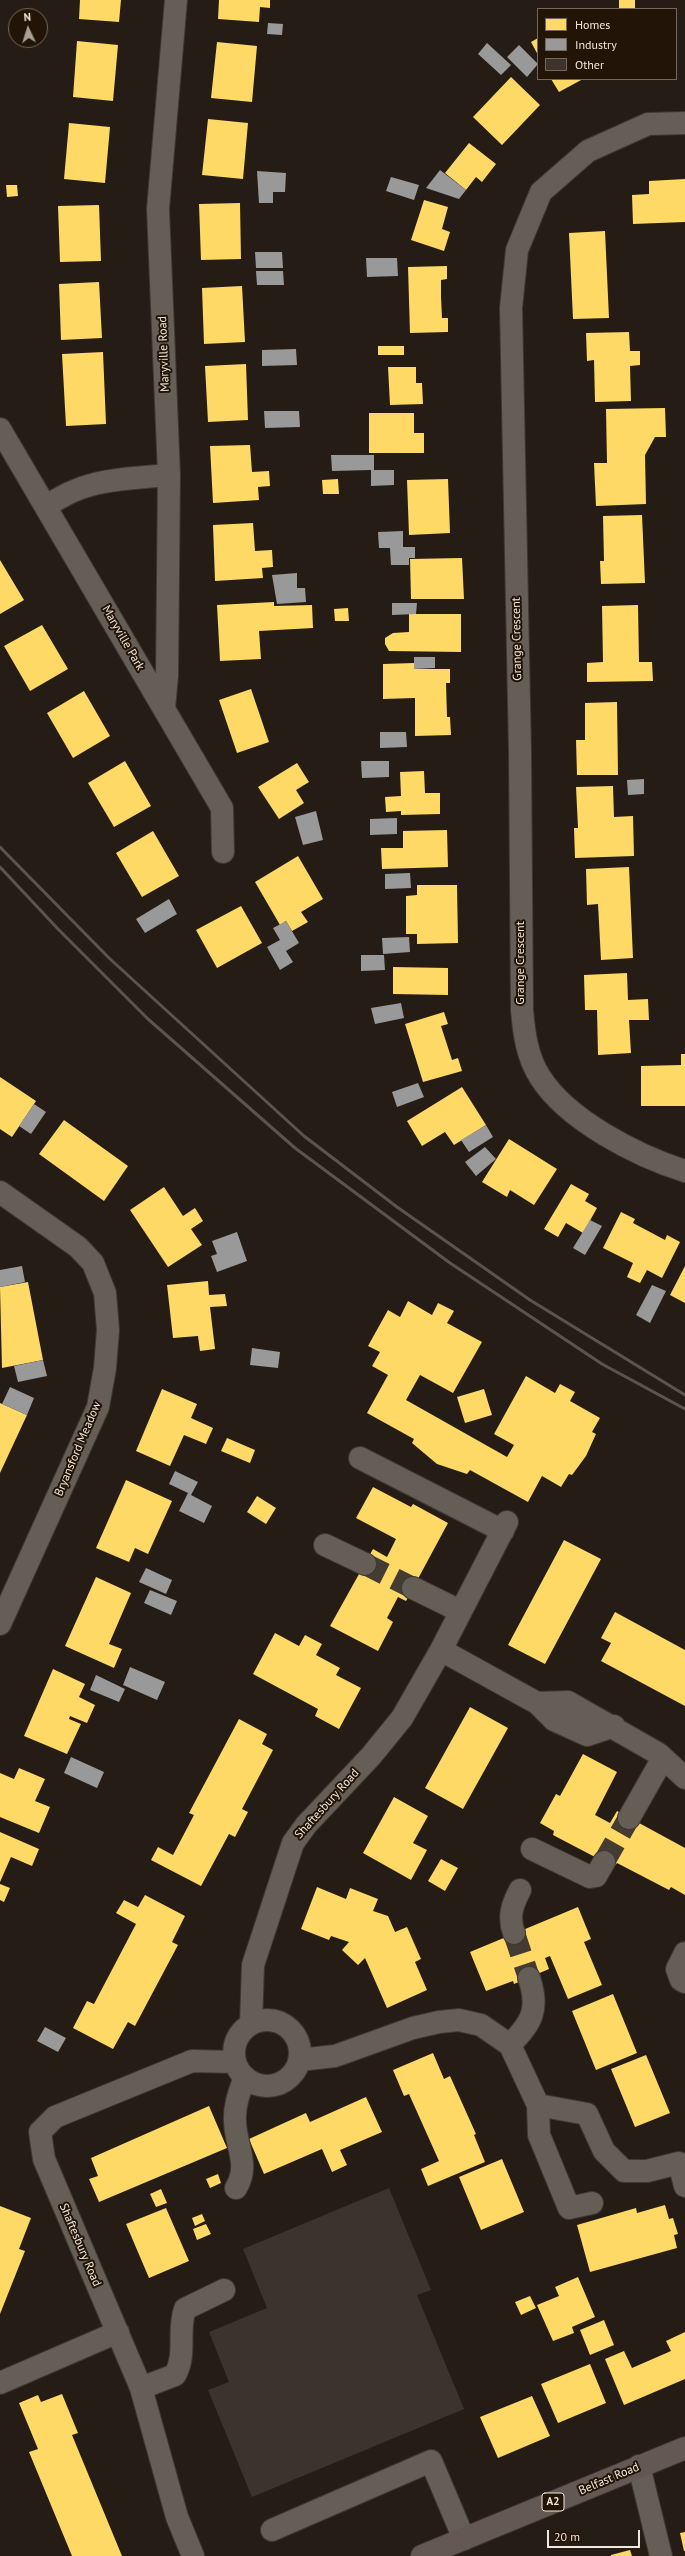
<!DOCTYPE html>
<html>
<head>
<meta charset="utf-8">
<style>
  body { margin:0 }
  #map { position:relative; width:685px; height:2556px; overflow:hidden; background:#251d15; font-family:"PT Sans",sans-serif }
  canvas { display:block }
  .legend { position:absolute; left:537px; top:8px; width:140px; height:72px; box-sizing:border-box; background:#221406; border:1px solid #75685c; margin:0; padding:5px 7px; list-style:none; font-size:12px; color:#f1e7dd }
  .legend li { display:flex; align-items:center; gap:8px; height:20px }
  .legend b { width:20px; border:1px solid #75685c }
  .north { position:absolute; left:8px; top:8px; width:40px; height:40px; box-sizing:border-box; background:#221406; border:1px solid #75685c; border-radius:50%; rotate:356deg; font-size:11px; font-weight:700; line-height:16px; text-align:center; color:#f1e7dd }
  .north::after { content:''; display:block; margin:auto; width:14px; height:18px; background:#aaa097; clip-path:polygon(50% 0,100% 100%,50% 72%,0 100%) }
  .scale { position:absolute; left:547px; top:2530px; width:93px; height:18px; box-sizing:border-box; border:2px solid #f1e7dd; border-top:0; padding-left:5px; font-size:12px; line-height:14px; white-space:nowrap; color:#f1e7dd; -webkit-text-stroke:3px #221406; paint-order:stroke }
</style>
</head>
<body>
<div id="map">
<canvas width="685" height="2556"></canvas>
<ul class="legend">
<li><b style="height:11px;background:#ffd966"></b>Homes</li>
<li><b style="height:11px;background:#999"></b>Industry</li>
<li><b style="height:11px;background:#3a342d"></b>Other</li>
</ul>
<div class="north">N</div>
<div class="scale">20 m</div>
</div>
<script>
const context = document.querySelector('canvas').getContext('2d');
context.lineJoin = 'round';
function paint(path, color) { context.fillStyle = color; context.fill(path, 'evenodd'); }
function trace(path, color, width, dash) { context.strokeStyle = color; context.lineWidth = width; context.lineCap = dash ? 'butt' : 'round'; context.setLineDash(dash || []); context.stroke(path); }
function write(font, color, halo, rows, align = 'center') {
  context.font = font + ' "PT Sans",sans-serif'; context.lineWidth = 4; context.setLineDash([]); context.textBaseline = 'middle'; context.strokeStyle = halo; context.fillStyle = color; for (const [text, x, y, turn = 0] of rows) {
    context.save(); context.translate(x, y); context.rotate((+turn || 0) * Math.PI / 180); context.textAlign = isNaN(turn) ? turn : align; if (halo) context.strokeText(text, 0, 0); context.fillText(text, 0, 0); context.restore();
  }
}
paint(new Path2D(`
  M 80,0 L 121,0 L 119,22 L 79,19 Z
  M 219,0 L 270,0 L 270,8 L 260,7 L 259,22 L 218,19 Z
  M 619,0 L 635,0 L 635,9 L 619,9 Z
  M 538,38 L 538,55 L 531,42 Z
  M 77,41 L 118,45 L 113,101 L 73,97 Z
  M 217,42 L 257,46 L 252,102 L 211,98 Z
  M 511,77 L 540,105 L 502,145 L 473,117 Z
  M 551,79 L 583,79 L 559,92 Z
  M 208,119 L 248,123 L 243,179 L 202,175 Z
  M 69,123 L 110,127 L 105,183 L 64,179 Z
  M 469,143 L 496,164 L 482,182 L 476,177 L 466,190 L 445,173 Z
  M 685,179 L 685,222 L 633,224 L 632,195 L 649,194 L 649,181 Z
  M 6,185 L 17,185 L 18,196 L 7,197 Z
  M 424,200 L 448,207 L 442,229 L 450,232 L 444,251 L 411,240 Z
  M 240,203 L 241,259 L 201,260 L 199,204 Z
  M 99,205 L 101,261 L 60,262 L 58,206 Z
  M 605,231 L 609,318 L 573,319 L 569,233 Z
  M 447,266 L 447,279 L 441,280 L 441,297 L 442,318 L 448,318 L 448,332 L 410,333 L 408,267 Z
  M 99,282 L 102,338 L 61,340 L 59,284 Z
  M 242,286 L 245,342 L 204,344 L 202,288 Z
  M 629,332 L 630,351 L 640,351 L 640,365 L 630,366 L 631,401 L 595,402 L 594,360 L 587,361 L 586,333 Z
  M 378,346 L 404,346 L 404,355 L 378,355 Z
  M 103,352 L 106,424 L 66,426 L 62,354 Z
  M 246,364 L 248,420 L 208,422 L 205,366 Z
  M 388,367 L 416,367 L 416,383 L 422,383 L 423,404 L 390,405 Z
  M 665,408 L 666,437 L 655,437 L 645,455 L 646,504 L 596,506 L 594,463 L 607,463 L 606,409 Z
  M 369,413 L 414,413 L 414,433 L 424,433 L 424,453 L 369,453 Z
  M 250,445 L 252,472 L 269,471 L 270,486 L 258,487 L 259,500 L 213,503 L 210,446 Z
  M 338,479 L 339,494 L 323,494 L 322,480 Z
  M 448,479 L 450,533 L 409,535 L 407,480 Z
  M 642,515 L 645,583 L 601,584 L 600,561 L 604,561 L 603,516 Z
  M 253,523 L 255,551 L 272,550 L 273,567 L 262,568 L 263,578 L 215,581 L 213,525 Z
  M 462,558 L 464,599 L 411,599 L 410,559 Z
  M 0,560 L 24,600 L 0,614 Z
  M 274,602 L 274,606 L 312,605 L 313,628 L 259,631 L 261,659 L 220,661 L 217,605 Z
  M 638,605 L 639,662 L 652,662 L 653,681 L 587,682 L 587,663 L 603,662 L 602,606 Z
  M 348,608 L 349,621 L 335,621 L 334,609 Z
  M 409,614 L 461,614 L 461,652 L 389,651 L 385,644 L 385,638 L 393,633 L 409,632 Z
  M 42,625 L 68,669 L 30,691 L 4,646 Z
  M 414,663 L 414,669 L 450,669 L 450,683 L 446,683 L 447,717 L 450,717 L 451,735 L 415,736 L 415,698 L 383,699 L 383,664 Z
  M 251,689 L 269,742 L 237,753 L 219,700 Z
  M 84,691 L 110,736 L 73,758 L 47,713 Z
  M 617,702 L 618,775 L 577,775 L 576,740 L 585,740 L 585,703 Z
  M 125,761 L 151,806 L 114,827 L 88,783 Z
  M 297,763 L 309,782 L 296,790 L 304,803 L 279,819 L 258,787 Z
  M 424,771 L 425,793 L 440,793 L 440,814 L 401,815 L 401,811 L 386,812 L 385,797 L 401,796 L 400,772 Z
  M 613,786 L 614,817 L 633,816 L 634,856 L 575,858 L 574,828 L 578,828 L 576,787 Z
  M 447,830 L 448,867 L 382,869 L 381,848 L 403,848 L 403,831 Z
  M 153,831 L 179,876 L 142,897 L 116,853 Z
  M 298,856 L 323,899 L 301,912 L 308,922 L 292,931 L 286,921 L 280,925 L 255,882 Z
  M 629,867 L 633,958 L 601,960 L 598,904 L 587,905 L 586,869 Z
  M 417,885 L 457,885 L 458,943 L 417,944 L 417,934 L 406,934 L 406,896 L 417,895 Z
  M 241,906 L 262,943 L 217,968 L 196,930 Z
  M 393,967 L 448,968 L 448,995 L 393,994 Z
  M 627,973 L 628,1000 L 648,999 L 649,1020 L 629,1020 L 631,1053 L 598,1055 L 597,1010 L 585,1010 L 584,975 Z
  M 444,1012 L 448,1024 L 441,1026 L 452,1060 L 458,1058 L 462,1071 L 423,1082 L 405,1024 Z
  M 681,1054 L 685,1054 L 685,1106 L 641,1106 L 641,1066 L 681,1065 Z
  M 0,1077 L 36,1101 L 12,1137 L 0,1129 Z
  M 462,1087 L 486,1125 L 454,1145 L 445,1132 L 422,1146 L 407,1121 Z
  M 64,1120 L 128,1166 L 104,1201 L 39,1154 Z
  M 509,1139 L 557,1169 L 534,1205 L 510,1190 L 507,1197 L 482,1182 Z
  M 571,1184 L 589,1194 L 585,1201 L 597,1208 L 583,1233 L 566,1223 L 558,1237 L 544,1229 Z
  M 164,1187 L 183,1216 L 195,1208 L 203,1221 L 191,1229 L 202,1245 L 168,1267 L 130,1210 Z
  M 621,1212 L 635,1219 L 633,1223 L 650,1232 L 665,1240 L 667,1235 L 680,1242 L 662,1278 L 647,1270 L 640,1283 L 627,1277 L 633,1263 L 603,1248 Z
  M 685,1266 L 685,1303 L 670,1295 Z
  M 208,1281 L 209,1295 L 225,1294 L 227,1306 L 210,1307 L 215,1349 L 200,1351 L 198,1336 L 173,1338 L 167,1285 Z
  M 28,1282 L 43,1360 L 2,1368 L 0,1287 Z
  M 408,1301 L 432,1315 L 438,1303 L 454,1311 L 447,1323 L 482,1342 L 453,1393 L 420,1375 L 406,1400 L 507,1457 L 514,1445 L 494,1434 L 526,1376 L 555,1393 L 560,1384 L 575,1392 L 570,1401 L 600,1418 L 592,1432 L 596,1434 L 586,1456 L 572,1475 L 569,1474 L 561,1487 L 542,1476 L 528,1502 L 470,1470 L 467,1474 L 437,1464 L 412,1443 L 414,1439 L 367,1413 L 388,1375 L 372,1366 L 380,1352 L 368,1346 L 388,1310 L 400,1317 Z
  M 162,1389 L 197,1404 L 191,1418 L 213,1428 L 206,1444 L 184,1435 L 170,1466 L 136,1451 Z
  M 484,1389 L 492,1415 L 465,1423 L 457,1397 Z
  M 0,1403 L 27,1415 L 0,1473 Z
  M 227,1438 L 255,1450 L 250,1463 L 221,1451 Z
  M 126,1480 L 172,1501 L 148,1554 L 135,1548 L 129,1562 L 96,1548 Z
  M 373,1487 L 411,1507 L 413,1504 L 448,1523 L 406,1601 L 398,1597 L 387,1618 L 393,1622 L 378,1651 L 330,1626 L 373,1549 L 387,1557 L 396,1539 L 356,1518 Z
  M 257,1496 L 276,1508 L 266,1524 L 247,1512 Z
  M 564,1540 L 601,1559 L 545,1664 L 508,1645 Z
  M 96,1577 L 131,1593 L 109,1644 L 122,1649 L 114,1668 L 65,1646 Z
  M 615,1612 L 685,1650 L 685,1706 L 601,1661 L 611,1643 L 601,1638 Z
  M 275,1633 L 299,1646 L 305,1635 L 322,1644 L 316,1655 L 340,1668 L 336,1675 L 361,1688 L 339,1729 L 315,1716 L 318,1709 L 253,1674 Z
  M 53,1669 L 85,1684 L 79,1697 L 95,1705 L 87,1723 L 70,1716 L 69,1719 L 81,1724 L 67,1754 L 24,1736 Z
  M 470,1707 L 508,1728 L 463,1809 L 425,1788 Z
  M 239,1719 L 267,1734 L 262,1744 L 273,1750 L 242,1809 L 248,1812 L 235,1837 L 229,1834 L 201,1886 L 151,1860 L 158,1847 L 173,1855 L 194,1815 L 189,1813 Z
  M 583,1754 L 617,1772 L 595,1815 L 610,1823 L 617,1811 L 685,1848 L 685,1895 L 671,1887 L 669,1890 L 617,1863 L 614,1867 L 553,1835 L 554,1831 L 540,1823 L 556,1794 L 560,1796 Z
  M 19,1768 L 45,1779 L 35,1801 L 50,1807 L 39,1833 L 0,1817 L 0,1773 L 14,1779 Z
  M 394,1797 L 428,1816 L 413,1843 L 427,1850 L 411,1880 L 363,1853 Z
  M 0,1832 L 39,1849 L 32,1866 L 11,1857 L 0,1882 Z
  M 441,1859 L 458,1868 L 445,1891 L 428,1881 Z
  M 0,1884 L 10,1888 L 4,1902 L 0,1900 Z
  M 317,1887 L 346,1899 L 350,1888 L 378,1899 L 373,1911 L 388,1916 L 395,1932 L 407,1927 L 421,1959 L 415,1962 L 427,1990 L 387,2008 L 365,1958 L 358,1965 L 342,1950 L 349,1942 L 331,1936 L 329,1940 L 301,1929 Z
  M 145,1895 L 185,1916 L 172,1942 L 178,1945 L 135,2026 L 128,2022 L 113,2049 L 73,2028 L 87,2001 L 94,2004 L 136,1924 L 116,1913 L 124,1900 L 138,1907 Z
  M 578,1907 L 591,1939 L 584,1942 L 602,1985 L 568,1999 L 550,1956 L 545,1958 L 549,1969 L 514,1984 L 513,1981 L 486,1991 L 470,1952 Z
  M 613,1994 L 637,2053 L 596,2070 L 572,2011 Z
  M 433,2053 L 444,2079 L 450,2076 L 476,2134 L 474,2135 L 485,2162 L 428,2186 L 421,2169 L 439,2161 L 409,2094 L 404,2096 L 393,2070 Z
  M 646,2055 L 670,2113 L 635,2127 L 611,2069 Z
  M 366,2097 L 382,2132 L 340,2150 L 347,2165 L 332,2172 L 322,2149 L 264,2174 L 249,2139 L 306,2113 L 310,2122 Z
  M 209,2106 L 227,2148 L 99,2202 L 89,2179 L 98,2176 L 91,2158 Z
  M 502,2159 L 524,2212 L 481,2230 L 459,2177 Z
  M 218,2174 L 221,2183 L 210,2188 L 206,2179 Z
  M 161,2189 L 167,2203 L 156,2207 L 150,2194 Z
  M 665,2205 L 669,2219 L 673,2218 L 678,2234 L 674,2235 L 677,2248 L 590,2272 L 577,2225 L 636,2208 L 637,2213 Z
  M 0,2206 L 31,2218 L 19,2249 L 25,2251 L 0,2314 Z
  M 166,2208 L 189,2261 L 149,2278 L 126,2224 Z
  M 202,2214 L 205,2221 L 195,2226 L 192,2218 Z
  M 206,2224 L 211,2234 L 197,2240 L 193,2229 Z
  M 578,2277 L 595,2317 L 572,2327 L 574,2333 L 553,2341 L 537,2305 L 559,2296 L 555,2287 Z
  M 530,2296 L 536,2308 L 521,2315 L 515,2302 Z
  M 604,2320 L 614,2345 L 590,2355 L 580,2330 Z
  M 685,2332 L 685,2379 L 624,2405 L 605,2359 L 624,2351 L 632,2368 L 671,2351 L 666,2341 Z
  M 590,2364 L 606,2403 L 558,2423 L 541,2384 Z
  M 62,2394 L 78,2433 L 72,2435 L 122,2556 L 72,2556 L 29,2452 L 38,2449 L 19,2403 L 38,2395 L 41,2402 Z
  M 532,2396 L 550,2436 L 498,2458 L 480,2417 Z
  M 685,2532 L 685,2551 L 684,2551 L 680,2533 Z
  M 630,2550 L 632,2556 L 611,2556 L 611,2555 Z`), '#ffd966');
paint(new Path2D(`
  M 268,23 L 283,24 L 282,35 L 267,34 Z
  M 487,43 L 511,65 L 501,75 L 478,54 Z
  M 519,45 L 538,64 L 527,77 L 507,57 Z
  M 440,170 L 466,190 L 459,199 L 426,188 Z
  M 257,171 L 286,173 L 285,192 L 273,192 L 273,203 L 259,203 Z
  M 391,177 L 419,185 L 414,200 L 386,191 Z
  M 255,252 L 282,252 L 283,268 L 256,268 Z
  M 366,258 L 397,258 L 398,276 L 367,277 Z
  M 256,271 L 283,271 L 284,285 L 257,285 Z
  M 296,349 L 297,365 L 262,366 L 262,350 Z
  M 264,411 L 299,411 L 300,427 L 265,428 Z
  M 331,455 L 374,455 L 374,470 L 394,470 L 394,485 L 371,486 L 371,470 L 332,471 Z
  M 403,531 L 403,547 L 415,547 L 415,558 L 409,558 L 409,565 L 391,565 L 390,548 L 379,548 L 378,532 Z
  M 297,573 L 297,588 L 305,588 L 306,602 L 277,604 L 272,575 Z
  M 392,603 L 417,603 L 416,614 L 392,615 Z
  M 414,657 L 435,657 L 435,668 L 414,669 Z
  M 380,732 L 406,732 L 407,747 L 380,748 Z
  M 361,761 L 389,761 L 389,777 L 362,778 Z
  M 644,779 L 644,794 L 628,795 L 627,780 Z
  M 316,811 L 323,840 L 303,845 L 295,817 Z
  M 397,818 L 397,834 L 370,835 L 370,819 Z
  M 410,873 L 411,888 L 385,889 L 385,874 Z
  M 169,899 L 177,914 L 145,933 L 136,919 Z
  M 286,921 L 299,943 L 286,951 L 293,962 L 280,970 L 267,947 L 280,940 L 273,928 Z
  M 409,937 L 410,952 L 383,954 L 382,938 Z
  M 361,955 L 384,955 L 385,970 L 361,971 Z
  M 401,1003 L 404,1018 L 375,1024 L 371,1008 Z
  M 418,1083 L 424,1097 L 397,1107 L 392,1092 Z
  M 34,1104 L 46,1112 L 31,1134 L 19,1126 Z
  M 486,1125 L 493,1137 L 469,1152 L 461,1140 Z
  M 485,1147 L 496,1159 L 476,1176 L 465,1162 Z
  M 590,1220 L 602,1226 L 585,1255 L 573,1248 Z
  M 237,1232 L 247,1261 L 217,1272 L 211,1256 L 217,1254 L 212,1241 Z
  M 22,1266 L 25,1282 L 0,1287 L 0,1270 Z
  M 652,1285 L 666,1291 L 650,1323 L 636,1315 Z
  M 252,1348 L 280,1352 L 278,1368 L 250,1365 Z
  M 43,1360 L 47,1376 L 18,1382 L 14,1366 Z
  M 10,1387 L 34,1398 L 27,1415 L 2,1404 Z
  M 175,1471 L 198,1482 L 191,1495 L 212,1506 L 204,1523 L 179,1511 L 188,1493 L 169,1484 Z
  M 146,1568 L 172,1580 L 166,1594 L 139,1582 Z
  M 150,1590 L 177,1601 L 171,1615 L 144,1603 Z
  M 130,1667 L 165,1682 L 157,1700 L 123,1685 Z
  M 96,1675 L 125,1689 L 119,1702 L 90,1690 Z
  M 71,1757 L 104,1772 L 97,1788 L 64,1773 Z
  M 45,2027 L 66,2038 L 58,2052 L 37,2041 Z`), '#999');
paint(new Path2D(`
  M 389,2188 L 431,2290 L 417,2295 L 464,2409 L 252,2497 L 208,2390 L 229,2382 L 209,2332 L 267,2308 L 243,2249 Z`), '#3a342d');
trace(new Path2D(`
  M 365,1564 L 413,1588
  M 604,1862 L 629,1818
  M 514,1933 L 529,1978`), '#443b33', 22, [22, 11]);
const minor = new Path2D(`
  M 685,123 L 648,124 L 588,151 L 541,192 L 517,250 L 511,308 L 520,752 L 522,1010 C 524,1033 527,1057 540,1077 C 567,1120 637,1156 685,1171
  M 0,429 L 222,808 L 223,852
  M 46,507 C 84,478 124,479 169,475
  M 164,708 L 167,676 L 169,475 L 158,209 L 176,0
  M 0,1192 L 78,1247 L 93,1263 L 105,1293 L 108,1330 L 105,1368 L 98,1407 L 0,1624
  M 360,1458 L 503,1531
  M 325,1545 L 365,1564
  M 413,1588 L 460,1611
  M 441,1650 L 537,1703 L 568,1702 L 659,1754 L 685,1778
  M 537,1703 L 554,1720 L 587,1735 L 614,1726
  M 629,1818 L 663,1758
  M 532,1849 L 590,1877 L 596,1876 L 604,1862
  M 514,1933 C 508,1917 512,1905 520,1890
  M 685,1953 L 677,1969 L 681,1980 L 685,1982
  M234 2053a33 33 0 1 1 66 0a33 33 0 1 1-66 0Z
  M 251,2024 L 253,1965 L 293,1843 L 306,1825 L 371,1756 L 402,1718 L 441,1650 L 507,1522
  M 510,2045 C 531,2023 540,2010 529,1978
  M 299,2060 L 335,2056 L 413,2028 L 439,2022 L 459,2020 L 481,2025 L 510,2045 L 538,2105 L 539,2135 L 569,2208 L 592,2203
  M 538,2105 L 587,2114 L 604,2151 L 624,2171 L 647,2171 L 679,2163 L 685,2186
  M 236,2188 C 250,2165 236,2147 235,2122 C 234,2106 239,2093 245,2077
  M 0,2383 L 118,2332
  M 141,2388 L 175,2375 C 187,2354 177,2331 185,2309 L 224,2290
  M 639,2466 L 661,2556
  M 272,2530 L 431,2461 L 464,2539
  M 193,2556 L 177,2517 L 141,2388 L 44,2159 L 40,2132 L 55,2117 L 192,2061 L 235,2062`);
const major = new Path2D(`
  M 422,2556 L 685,2448`);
trace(minor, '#3f3832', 24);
trace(major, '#3f3832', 24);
trace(minor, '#645e56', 22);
trace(major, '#635853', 22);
trace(new Path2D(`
  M 0,847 L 109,958 L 304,1136 L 397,1207 L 530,1300 L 685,1395
  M 0,867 L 58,929 L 148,1019 L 295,1148 L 450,1263 L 602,1364 L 685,1409`), '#5b544e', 3);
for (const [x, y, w] of [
  [553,2502,22]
]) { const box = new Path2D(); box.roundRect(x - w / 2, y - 9, w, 18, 3); context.fillStyle = '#221406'; context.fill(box); trace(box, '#f1e7dd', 1); }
write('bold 11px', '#f1e7dd', null, [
  ["A2",553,2502]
]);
write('12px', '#f1e7dd', '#221406', [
  ["Maryville Road",164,354,-92],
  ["Maryville Park",123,638,60],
  ["Grange Crescent",517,639,-91],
  ["Grange Crescent",521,963,-90],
  ["Bryansford Meadow",78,1449,-67],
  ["Shaftesbury Road",327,1804,-48],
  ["Shaftesbury Road",80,2245,67],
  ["Belfast Road",609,2479,-23]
]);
</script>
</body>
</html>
